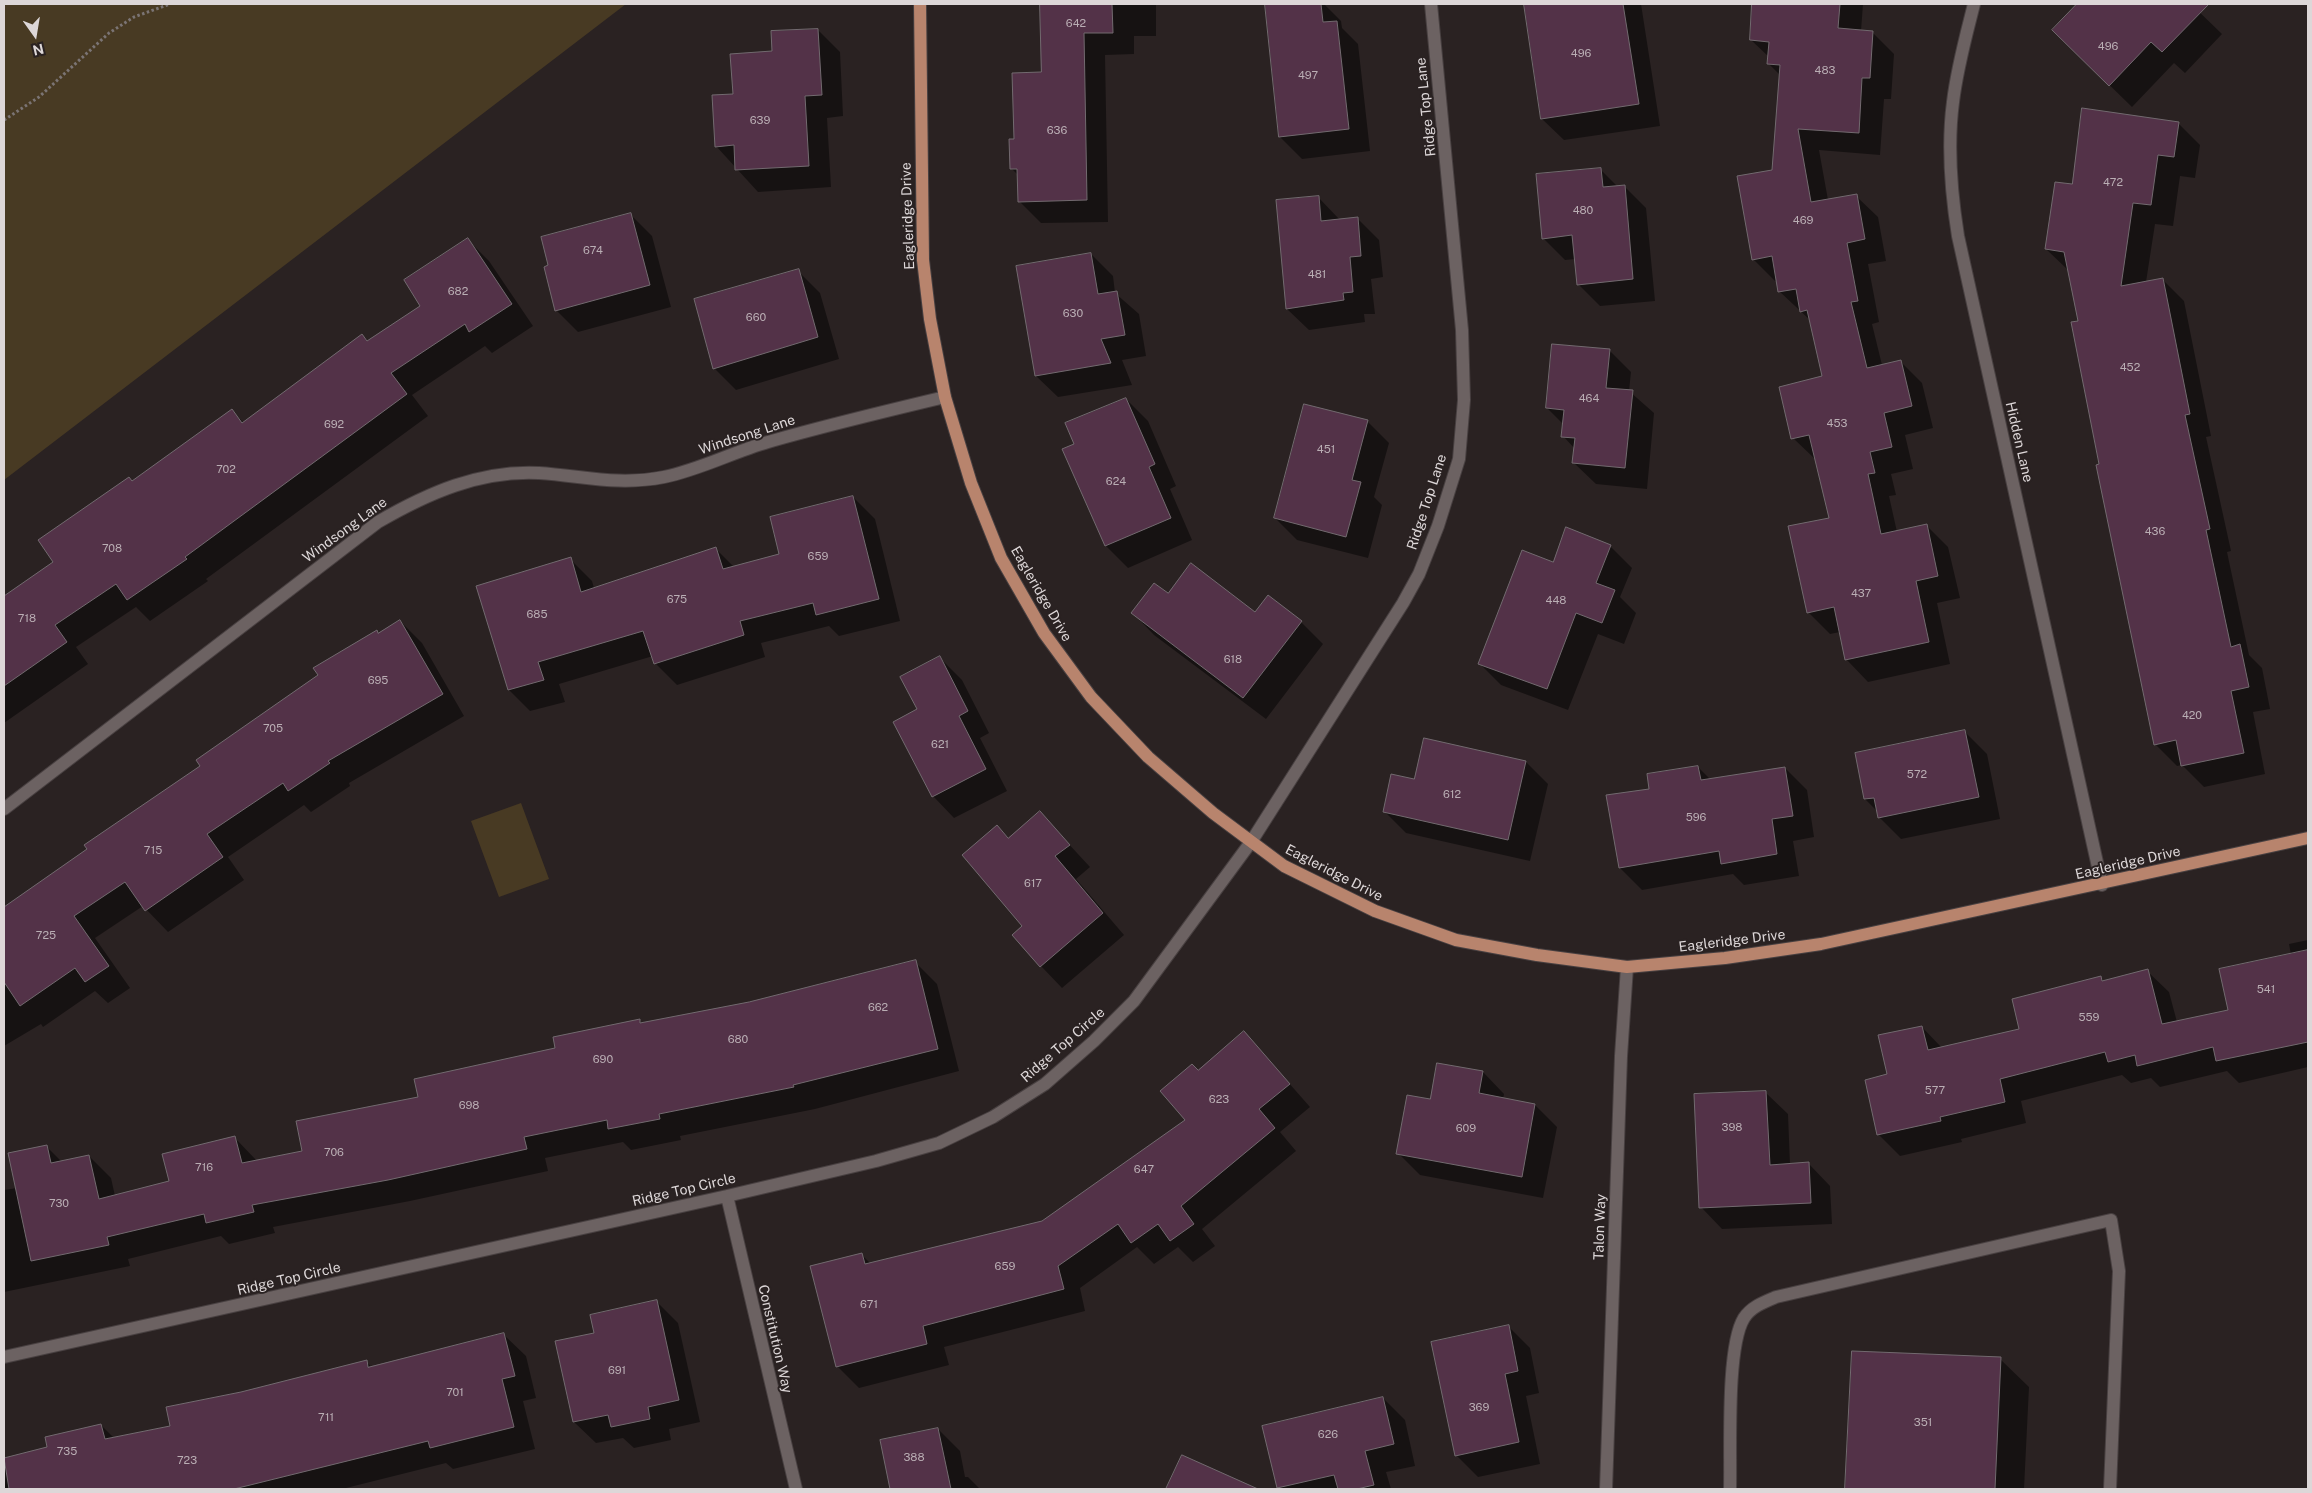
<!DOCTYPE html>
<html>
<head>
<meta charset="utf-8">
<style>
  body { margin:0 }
  #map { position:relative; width:2312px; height:1493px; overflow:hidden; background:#2a2222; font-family:"Public Sans",sans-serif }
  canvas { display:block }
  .frame { position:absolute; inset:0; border:5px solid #ddd7d8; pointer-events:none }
  .north { position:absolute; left:10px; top:10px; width:50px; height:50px; -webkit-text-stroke:4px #2a2222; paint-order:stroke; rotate:167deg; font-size:14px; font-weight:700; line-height:20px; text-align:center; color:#ddd7d8 }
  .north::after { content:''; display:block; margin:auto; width:18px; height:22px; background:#ddd7d8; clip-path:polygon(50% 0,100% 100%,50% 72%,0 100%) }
</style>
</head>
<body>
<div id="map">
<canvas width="2312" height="1493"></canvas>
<div class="frame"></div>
<div class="north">N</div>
</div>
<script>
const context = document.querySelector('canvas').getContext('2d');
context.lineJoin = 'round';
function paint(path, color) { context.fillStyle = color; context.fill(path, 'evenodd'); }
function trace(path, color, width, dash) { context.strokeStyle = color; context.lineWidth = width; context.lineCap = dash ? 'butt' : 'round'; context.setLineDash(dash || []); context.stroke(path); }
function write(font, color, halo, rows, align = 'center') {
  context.font = font + ' "Public Sans",sans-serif'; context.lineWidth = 4; context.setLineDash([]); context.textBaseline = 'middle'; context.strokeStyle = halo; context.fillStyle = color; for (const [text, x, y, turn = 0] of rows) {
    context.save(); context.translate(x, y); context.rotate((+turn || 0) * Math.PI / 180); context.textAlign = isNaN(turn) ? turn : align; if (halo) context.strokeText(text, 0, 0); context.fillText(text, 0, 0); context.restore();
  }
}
paint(new Path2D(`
  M 4,4 L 626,4 L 4,480 Z
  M 521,803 L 549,879 L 499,897 L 471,821 Z`), '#483a23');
paint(new Path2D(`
  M 1041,4 L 1156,4 L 1156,36 L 1134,36 L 1134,54 L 1105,55 L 1108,222 L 1041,223 L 1019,201 L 1019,176 L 1011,168 L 1015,140 L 1042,73 Z
  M 1280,4 L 1324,4 L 1341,21 L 1342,28 L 1358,44 L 1370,151 L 1302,159 L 1280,137 L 1266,5 Z
  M 1526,4 L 1641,4 L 1660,126 L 1564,140 L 1542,119 Z
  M 1753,4 L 1863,4 L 1861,31 L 1872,32 L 1894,54 L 1891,99 L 1884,99 L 1880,155 L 1819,150 L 1828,200 L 1856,196 L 1878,217 L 1886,261 L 1868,264 L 1879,322 L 1872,324 L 1882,365 L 1900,361 L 1922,383 L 1933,428 L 1905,435 L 1913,469 L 1891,474 L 1896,495 L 1889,496 L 1897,532 L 1926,525 L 1948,547 L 1960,598 L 1937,603 L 1950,664 L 1868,682 L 1847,660 L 1840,632 L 1830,634 L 1808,612 L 1830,518 L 1816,460 L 1793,438 L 1823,377 L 1810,320 L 1779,291 L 1777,280 L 1775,281 L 1753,259 L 1773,171 L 1780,75 L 1768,63 L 1769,57 L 1751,40 Z
  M 2079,4 L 2191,4 L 2222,34 L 2185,73 L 2174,63 L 2132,107 L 2053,30 Z
  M 818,30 L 840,52 L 843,116 L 827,118 L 831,187 L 758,192 L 716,146 L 734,95 L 773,52 Z
  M 2178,123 L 2200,145 L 2195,178 L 2180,176 L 2173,226 L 2155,224 L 2146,282 L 2162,279 L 2184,301 L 2211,436 L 2206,437 L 2231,551 L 2227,552 L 2249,655 L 2262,668 L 2270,709 L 2253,712 L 2265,774 L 2204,787 L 2182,765 L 2177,766 L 2155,744 L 2108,513 L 2072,323 L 2080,321 L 2068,270 L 2046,249 L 2073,186 Z
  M 1601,170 L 1618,187 L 1624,186 L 1646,208 L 1655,301 L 1600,306 L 1578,284 L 1575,259 L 1565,260 L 1543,238 Z
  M 1318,197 L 1340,220 L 1357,218 L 1379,240 L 1383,277 L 1371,279 L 1375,314 L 1364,314 L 1365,322 L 1309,330 L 1287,309 Z
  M 630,214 L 652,236 L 671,307 L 578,332 L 556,310 Z
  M 467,239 L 489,261 L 533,326 L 492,353 L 485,346 L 412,395 L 428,416 L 206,579 L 208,581 L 150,621 L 136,607 L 76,647 L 88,664 L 4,723 L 4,597 L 55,562 L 133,482 L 232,411 L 244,423 L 362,335 L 368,341 L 422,306 Z
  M 1091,254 L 1113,276 L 1115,293 L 1139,314 L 1146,356 L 1122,360 L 1132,385 L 1058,397 L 1036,376 Z
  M 798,271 L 820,293 L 839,359 L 736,390 L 714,368 Z
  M 1609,350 L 1631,372 L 1629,391 L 1654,413 L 1647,489 L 1596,484 L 1574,463 L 1575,449 L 1563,436 L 1564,425 L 1547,408 Z
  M 1126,399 L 1148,421 L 1176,486 L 1170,489 L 1192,540 L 1128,568 L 1106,546 L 1064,450 L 1076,445 Z
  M 1367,421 L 1389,443 L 1374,497 L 1382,505 L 1368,558 L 1297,540 L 1275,518 Z
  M 853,497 L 875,519 L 900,621 L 839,636 L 829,626 L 761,643 L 765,657 L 677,685 L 655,663 L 653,656 L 559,684 L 565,702 L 530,711 L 509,690 L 570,559 L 592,581 L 594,588 L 716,549 L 734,567 L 781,555 Z
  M 1610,546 L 1632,568 L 1620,597 L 1636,613 L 1624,644 L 1598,634 L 1568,710 L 1501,685 L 1479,663 L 1553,564 Z
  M 1168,595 L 1255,614 L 1268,597 L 1301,622 L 1323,644 L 1266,719 L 1154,635 L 1133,613 Z
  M 400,621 L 422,643 L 464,716 L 349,783 L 350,786 L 311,812 L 304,805 L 228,857 L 244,880 L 168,932 L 143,906 L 95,938 L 130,988 L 108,1003 L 95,991 L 43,1027 L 41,1024 L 4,1046 L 4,908 L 89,849 L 379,634 Z
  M 940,658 L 962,680 L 989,733 L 980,738 L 1007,791 L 954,818 L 933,796 L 919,710 Z
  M 1965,732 L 1987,754 L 2000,819 L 1901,839 L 1879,817 L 1878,812 L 1865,799 Z
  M 1425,739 L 1526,762 L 1548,784 L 1530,861 L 1406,833 L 1384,811 L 1415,780 Z
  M 1698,767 L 1711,780 L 1785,768 L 1807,790 L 1814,837 L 1793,841 L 1799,876 L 1744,885 L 1733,874 L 1642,890 L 1620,868 L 1650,790 Z
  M 1040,813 L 1090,867 L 1076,879 L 1124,935 L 1062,988 L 1041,966 L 997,826 L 1009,838 Z
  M 2308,940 L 2308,1067 L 2239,1083 L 2227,1071 L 2160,1087 L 2151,1078 L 2131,1083 L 2122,1075 L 2021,1101 L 2026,1123 L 1961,1139 L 1962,1142 L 1900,1156 L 1878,1134 L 1888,1075 L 1922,1027 L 1942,1048 L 2021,1029 L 2101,978 L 2105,982 L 2147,971 L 2169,992 L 2177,1022 L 2230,1011 L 2291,955 L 2289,944 Z
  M 915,962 L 937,984 L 959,1071 L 815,1109 L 680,1136 L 681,1140 L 631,1150 L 623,1142 L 545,1158 L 548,1171 L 410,1201 L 273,1227 L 275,1233 L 229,1244 L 221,1236 L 128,1259 L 130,1266 L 4,1292 L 4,1190 L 17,1188 L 46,1146 L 62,1162 L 89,1156 L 111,1178 L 115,1196 L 170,1182 L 235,1138 L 257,1161 L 303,1152 L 419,1098 L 639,1020 L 643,1024 L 749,1003 Z
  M 1244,1032 L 1310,1107 L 1280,1132 L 1296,1151 L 1202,1229 L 1215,1246 L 1193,1262 L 1178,1247 L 1154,1264 L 1137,1247 L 1080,1288 L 1085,1311 L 944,1347 L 949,1365 L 859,1388 L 837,1366 L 861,1254 L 870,1263 L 1043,1222 L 1187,1120 L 1198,1071 Z
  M 1483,1072 L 1504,1094 L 1503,1099 L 1535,1105 L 1557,1127 L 1543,1198 L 1420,1175 L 1398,1153 L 1431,1100 Z
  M 1766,1093 L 1788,1114 L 1790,1165 L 1809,1164 L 1830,1186 L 1832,1224 L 1722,1229 L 1701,1207 Z
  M 656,1301 L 678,1323 L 700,1422 L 669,1429 L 671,1440 L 634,1448 L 623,1438 L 596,1443 L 574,1422 L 595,1334 Z
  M 1508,1326 L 1530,1348 L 1539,1393 L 1526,1396 L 1540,1464 L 1478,1477 L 1456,1455 Z
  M 504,1335 L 526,1356 L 536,1398 L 523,1401 L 535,1449 L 453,1469 L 446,1463 L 342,1489 L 4,1489 L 4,1459 L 49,1448 L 101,1425 L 114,1438 L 171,1427 L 242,1393 L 366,1362 L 372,1367 Z
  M 1853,1353 L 2000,1359 L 2029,1387 L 2024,1489 L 1847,1489 Z
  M 1383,1398 L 1405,1420 L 1415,1466 L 1386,1472 L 1391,1489 L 1280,1489 L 1278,1487 Z
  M 938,1429 L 960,1451 L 965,1477 L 968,1477 L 980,1489 L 891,1489 L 881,1441 Z
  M 1182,1456 L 1251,1487 L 1253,1489 L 1167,1489 Z`), '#0007');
const building = new Path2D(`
  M 1040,4 L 1112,4 L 1113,33 L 1084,33 L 1087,200 L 1018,202 L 1017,169 L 1010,169 L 1009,139 L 1014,139 L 1012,73 L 1041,72 Z
  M 1265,4 L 1321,4 L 1323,22 L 1337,21 L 1349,129 L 1279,137 Z
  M 1524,4 L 1623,4 L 1639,104 L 1541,119 Z
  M 1752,4 L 1840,4 L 1838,28 L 1873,31 L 1870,78 L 1862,78 L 1859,133 L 1798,129 L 1811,202 L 1857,194 L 1865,239 L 1847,243 L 1858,301 L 1851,302 L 1867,368 L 1901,360 L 1912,406 L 1884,413 L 1892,447 L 1870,452 L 1875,473 L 1868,474 L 1881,534 L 1927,524 L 1938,576 L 1916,581 L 1929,642 L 1845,660 L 1834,607 L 1807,613 L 1788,526 L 1829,518 L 1809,435 L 1791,439 L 1779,387 L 1822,376 L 1807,310 L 1800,312 L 1796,289 L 1778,292 L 1772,256 L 1752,260 L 1737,176 L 1772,170 L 1780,65 L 1767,64 L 1769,42 L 1750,40 Z
  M 2077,4 L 2209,4 L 2162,52 L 2151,42 L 2109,86 L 2052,30 Z
  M 818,29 L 822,95 L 805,96 L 809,166 L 735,170 L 734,145 L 715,147 L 712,95 L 733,94 L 730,54 L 772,51 L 771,31 Z
  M 2082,108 L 2179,122 L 2174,157 L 2158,155 L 2151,205 L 2133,203 L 2121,286 L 2163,278 L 2190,414 L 2185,415 L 2210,529 L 2206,530 L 2231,647 L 2240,644 L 2249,687 L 2231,691 L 2244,753 L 2181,766 L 2176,740 L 2154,745 L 2096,465 L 2099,464 L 2071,322 L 2078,321 L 2064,252 L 2045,249 L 2055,182 L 2072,184 Z
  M 1601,168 L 1603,187 L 1625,185 L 1633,279 L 1577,285 L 1572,235 L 1542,239 L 1536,174 Z
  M 1319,196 L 1321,221 L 1358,217 L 1361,256 L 1350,257 L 1353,292 L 1343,293 L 1344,300 L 1286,309 L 1276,200 Z
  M 631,213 L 650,285 L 555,311 L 544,267 L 548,265 L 541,237 Z
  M 468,238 L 512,304 L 469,332 L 465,324 L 391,373 L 407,394 L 185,557 L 187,559 L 127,600 L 116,584 L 55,625 L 67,642 L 4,686 L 4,596 L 53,562 L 38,540 L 129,477 L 132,481 L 232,409 L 242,423 L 362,334 L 367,341 L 420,306 L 404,280 Z
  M 1091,253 L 1098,294 L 1117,291 L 1125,335 L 1101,339 L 1111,363 L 1035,376 L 1016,266 Z
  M 799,269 L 818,337 L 713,369 L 694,299 Z
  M 1552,344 L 1610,349 L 1606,388 L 1633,390 L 1625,468 L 1572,463 L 1575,438 L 1561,437 L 1564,410 L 1546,408 Z
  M 1126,398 L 1155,464 L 1149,467 L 1171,518 L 1105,546 L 1062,449 L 1074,444 L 1065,423 Z
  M 1304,404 L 1368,420 L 1352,480 L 1361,482 L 1346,537 L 1274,518 Z
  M 853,496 L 879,599 L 816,615 L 813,603 L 740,621 L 744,635 L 654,664 L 643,631 L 538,662 L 544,680 L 508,690 L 476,586 L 571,557 L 581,592 L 716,547 L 723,569 L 779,554 L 770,517 Z
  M 1566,527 L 1611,545 L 1596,583 L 1615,590 L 1602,623 L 1576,613 L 1547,689 L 1478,664 L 1522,550 L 1553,562 Z
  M 1191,563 L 1255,612 L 1268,595 L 1302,621 L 1243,698 L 1131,613 L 1154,583 L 1168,593 Z
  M 400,620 L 443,694 L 328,761 L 330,763 L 288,791 L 283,783 L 207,834 L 223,857 L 145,911 L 125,882 L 74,916 L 109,966 L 85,982 L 75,968 L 20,1006 L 4,982 L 4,907 L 87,849 L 84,845 L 200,766 L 196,760 L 318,675 L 313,668 L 377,630 L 378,633 Z
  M 940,656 L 968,711 L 959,716 L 986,769 L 932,797 L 893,722 L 917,709 L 900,677 Z
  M 1965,730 L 1979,797 L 1878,818 L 1874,798 L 1864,799 L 1855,753 Z
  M 1424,738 L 1526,761 L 1508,840 L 1383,812 L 1391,774 L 1414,779 Z
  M 1698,766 L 1701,780 L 1785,767 L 1793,816 L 1772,819 L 1777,854 L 1721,864 L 1719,851 L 1619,868 L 1606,795 L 1649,789 L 1647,774 Z
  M 1040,811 L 1070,845 L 1055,856 L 1103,913 L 1040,967 L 1012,935 L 1022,926 L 962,855 L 997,825 L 1008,838 Z
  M 2308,950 L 2308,1042 L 2216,1061 L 2213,1047 L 2137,1066 L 2135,1055 L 2108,1062 L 2105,1052 L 2000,1079 L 2005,1102 L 1940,1117 L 1941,1121 L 1877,1135 L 1865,1080 L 1887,1074 L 1878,1035 L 1922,1026 L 1928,1050 L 2019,1029 L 2012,999 L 2101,976 L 2102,981 L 2148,969 L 2162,1024 L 2228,1010 L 2219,969 Z
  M 916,960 L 938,1049 L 793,1085 L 794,1087 L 659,1114 L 660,1119 L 608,1129 L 607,1120 L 524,1137 L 527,1149 L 388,1180 L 252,1205 L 254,1212 L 206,1223 L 204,1214 L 107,1237 L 109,1245 L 31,1261 L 8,1153 L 47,1145 L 51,1163 L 89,1155 L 99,1199 L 169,1181 L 162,1154 L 235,1136 L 242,1163 L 302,1151 L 296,1121 L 418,1097 L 414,1079 L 555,1048 L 553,1037 L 640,1019 L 640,1023 L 749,1002 Z
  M 1244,1031 L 1290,1084 L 1259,1109 L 1275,1128 L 1181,1206 L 1194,1224 L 1170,1241 L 1158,1224 L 1131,1243 L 1118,1224 L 1058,1266 L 1064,1289 L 923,1326 L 927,1344 L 836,1367 L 810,1266 L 862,1253 L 865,1264 L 1042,1221 L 1185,1120 L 1160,1091 L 1192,1064 L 1198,1070 Z
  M 1437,1063 L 1483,1071 L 1479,1093 L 1535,1104 L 1522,1177 L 1396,1154 L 1407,1095 L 1430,1099 Z
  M 1766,1091 L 1770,1165 L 1809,1162 L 1811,1203 L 1699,1208 L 1694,1094 Z
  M 657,1300 L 679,1400 L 648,1407 L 650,1419 L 611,1427 L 608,1415 L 573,1422 L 555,1341 L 594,1333 L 590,1315 Z
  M 1509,1325 L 1518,1371 L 1505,1374 L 1519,1442 L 1455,1456 L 1431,1342 Z
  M 504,1333 L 515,1376 L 502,1379 L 514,1427 L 430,1448 L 428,1441 L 234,1489 L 9,1489 L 4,1458 L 47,1447 L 45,1437 L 101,1424 L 105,1439 L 170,1426 L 166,1407 L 241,1392 L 367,1360 L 368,1367 Z
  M 1852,1351 L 2001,1357 L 1995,1489 L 1845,1489 Z
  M 1383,1397 L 1394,1444 L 1365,1451 L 1374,1485 L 1357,1489 L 1338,1489 L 1334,1475 L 1277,1488 L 1262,1426 Z
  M 938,1428 L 951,1489 L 890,1489 L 880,1440 Z
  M 1182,1455 L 1258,1489 L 1166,1489 Z`);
paint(building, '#533248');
trace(building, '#726a6f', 1);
const minor = new Path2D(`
  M 1974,4 C 1966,36 1957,68 1953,102 C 1947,147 1951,192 1958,236 L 2102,885
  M 4,809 L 378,522 C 428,493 480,470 539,473 C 584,476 618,486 664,477 C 699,470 733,452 768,442 C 827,425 886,411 945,397
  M 727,1196 L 796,1489
  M 4,1357 L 727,1196 L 876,1161 L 939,1143 L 993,1117 L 1045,1084 L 1094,1041 L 1134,1001 L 1251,842 L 1403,603 L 1419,574 L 1438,526 L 1459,459 L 1464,400 L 1462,330 L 1431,4
  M 1606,1489 L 1621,1056 L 1627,967
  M 1730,1489 C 1731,1451 1726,1347 1744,1318 C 1751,1307 1764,1302 1776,1297 L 2111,1220 L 2119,1271 L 2110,1489`);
const major = new Path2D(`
  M 920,4 L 923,260 L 930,319 L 945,397 L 971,483 L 1001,558 L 1044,633 L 1091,697 L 1148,757 L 1213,813 L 1284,866 L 1375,911 L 1456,940 L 1537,955 L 1627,967 L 1725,958 L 1821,944 L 2308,838`);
trace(minor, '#484041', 14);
trace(major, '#484041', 14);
trace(new Path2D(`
  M 4,120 L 39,97 L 109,33 L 134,17 L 170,4`), '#7b7474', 3, [2.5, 2.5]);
trace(minor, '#6c6262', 12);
trace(major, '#b8846d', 12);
write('11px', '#baaeb4', null, [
  ["642",1076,24],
  ["496",2108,47],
  ["496",1581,54],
  ["483",1825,71],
  ["497",1308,76],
  ["639",760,121],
  ["636",1057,131],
  ["472",2113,183],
  ["480",1583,211],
  ["469",1803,221],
  ["674",593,251],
  ["481",1317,275],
  ["682",458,292],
  ["630",1073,314],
  ["660",756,318],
  ["452",2130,368],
  ["464",1589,399],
  ["453",1837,424],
  ["692",334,425],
  ["451",1326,450],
  ["702",226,470],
  ["624",1116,482],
  ["436",2155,532],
  ["708",112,549],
  ["659",818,557],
  ["437",1861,594],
  ["675",677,600],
  ["448",1556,601],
  ["685",537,615],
  ["718",27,619],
  ["618",1233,660],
  ["695",378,681],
  ["420",2192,716],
  ["705",273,729],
  ["621",940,745],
  ["572",1917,775],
  ["612",1452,795],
  ["596",1696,818],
  ["715",153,851],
  ["617",1033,884],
  ["725",46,936],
  ["541",2266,990],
  ["662",878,1008],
  ["559",2089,1018],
  ["680",738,1040],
  ["690",603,1060],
  ["577",1935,1091],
  ["623",1219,1100],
  ["698",469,1106],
  ["398",1732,1128],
  ["609",1466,1129],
  ["706",334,1153],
  ["716",204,1168],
  ["647",1144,1170],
  ["730",59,1204],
  ["659",1005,1267],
  ["671",869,1305],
  ["691",617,1371],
  ["701",455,1393],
  ["369",1479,1408],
  ["711",326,1418],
  ["351",1923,1423],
  ["626",1328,1435],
  ["735",67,1452],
  ["388",914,1458],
  ["723",187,1461]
]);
write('14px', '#ddd7d8', '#2a2222', [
  ["Ridge Top Lane",1426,107,-96],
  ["Eagleridge Drive",908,216,-92],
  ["Windsong Lane",747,435,-18],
  ["Hidden Lane",2019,442,77],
  ["Ridge Top Lane",1427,502,-72],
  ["Windsong Lane",345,530,-36],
  ["Eagleridge Drive",1041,594,60],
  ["Eagleridge Drive",2128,863,-13],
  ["Eagleridge Drive",1334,873,27],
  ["Eagleridge Drive",1732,941,-7],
  ["Ridge Top Circle",1063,1045,-41],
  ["Ridge Top Circle",684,1190,-13],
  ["Talon Way",1600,1227,-88],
  ["Ridge Top Circle",289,1279,-13],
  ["Constitution Way",775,1339,77]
]);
</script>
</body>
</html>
